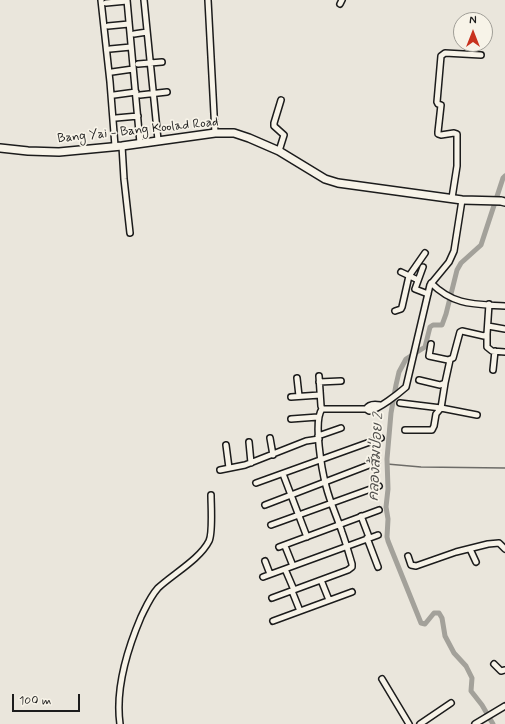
<!DOCTYPE html>
<html>
<head>
<meta charset="utf-8">
<style>
  body { margin:0 }
  #map { position:relative; width:505px; height:724px; overflow:hidden; background:#eae6dc; font-family:Mynerve,sans-serif }
  canvas { display:block }
  .north { position:absolute; left:453px; top:12px; width:40px; height:40px; box-sizing:border-box; background:#f7f3e8; border:1px solid #9f9d96; border-radius:50%; rotate:0deg; font-size:11px; font-weight:700; line-height:16px; text-align:center; color:#1c1c1c }
  .north::after { content:''; display:block; margin:auto; width:14px; height:18px; background:#c8321e; clip-path:polygon(50% 0,100% 100%,50% 72%,0 100%) }
  .scale { position:absolute; left:12px; top:694px; width:68px; height:18px; box-sizing:border-box; border:2px solid #1c1c1c; border-top:0; padding-left:5px; font-size:12px; line-height:14px; white-space:nowrap; color:#1c1c1c; -webkit-text-stroke:3px #f7f3e8; paint-order:stroke }
</style>
</head>
<body>
<div id="map">
<canvas width="505" height="724"></canvas>
<div class="north">N</div>
<div class="scale">100 m</div>
</div>
<script>
const context = document.querySelector('canvas').getContext('2d');
context.lineJoin = 'round';
function trace(path, color, width, dash) { context.strokeStyle = color; context.lineWidth = width; context.lineCap = dash ? 'butt' : 'round'; context.setLineDash(dash || []); context.stroke(path); }
function write(font, color, halo, rows, align = 'center') {
  context.font = font + ' Mynerve,"Playpen Sans Thai",sans-serif'; context.lineWidth = 3.5; context.setLineDash([]); context.textBaseline = 'middle'; context.strokeStyle = halo; context.fillStyle = color; for (const [text, x, y, turn = 0] of rows) {
    context.save(); context.translate(x, y); context.rotate((+turn || 0) * Math.PI / 180); context.textAlign = isNaN(turn) ? turn : align; if (halo) context.strokeText(text, 0, 0); context.fillText(text, 0, 0); context.restore();
  }
}
trace(new Path2D(`
  M 387,464 L 421,467 L 505,468`), '#6d6c68', 1.5);
trace(new Path2D(`
  M 493,724 L 482,705 L 471,691 L 472,678 L 466,666 L 454,653 L 445,636 L 442,618 L 439,613 L 434,613 L 425,624 L 421,623 L 388,541 L 387,537 L 388,519 L 386,507 L 388,489 L 387,459 L 391,413 L 396,385 L 399,372 L 406,359 L 425,347 L 430,327 L 433,325 L 442,325 L 446,314 L 457,270 L 461,263 L 481,245 L 503,178 L 505,176`), '#a3a19a', 5);
const minor = new Path2D(`
  M 101,0 L 110,82 L 115,146
  M 127,0 L 140,143
  M 144,0 L 158,140
  M 208,0 L 215,133
  M 106,3 L 127,1
  M 340,4 L 342,0
  M 108,26 L 129,24
  M 134,34 L 147,32
  M 110,49 L 131,47
  M 138,64 L 162,62
  M 112,72 L 133,69
  M 114,95 L 136,92
  M 140,95 L 167,92
  M 116,118 L 138,116
  M 122,146 L 124,179 L 130,233
  M 279,151 L 284,135 L 274,126 L 274,123 L 281,100
  M 452,198 L 457,166 L 457,134 L 454,133 L 441,135 L 438,134 L 438,132 L 441,105 L 438,104 L 437,102 L 441,56 L 445,53 L 481,55
  M 423,267 L 415,289 L 428,294
  M 401,272 L 418,280
  M 431,283 C 454,306 475,304 505,306
  M 395,311 L 401,309 L 402,307 L 409,276 L 425,253
  M 488,326 L 505,329
  M 487,334 L 487,347 L 492,351 L 505,352
  M 431,344 L 429,356 L 448,360 L 453,358 L 460,332 L 462,331 L 484,336 L 487,334 L 489,304
  M 493,370 L 495,351
  M 319,376 L 321,406 L 322,409 L 366,409 L 369,411 C 379,409 398,394 406,387 L 430,285 L 449,262 L 454,251 L 462,200
  M 297,378 L 299,396
  M 419,380 L 440,385 L 445,383 L 450,360
  M 319,382 L 341,381
  M 291,397 L 320,395
  M 400,403 L 441,408 L 477,415
  M 366,409 C 369,404 375,404 380,405
  M 291,419 L 318,417
  M 405,430 L 432,430 L 434,426 L 436,414 L 441,408 L 445,383
  M 318,436 L 341,428
  M 270,438 L 273,455
  M 249,442 L 251,463
  M 226,445 L 229,468
  M 220,470 L 245,465 L 306,441 L 319,439
  M 283,474 L 307,537
  M 256,483 L 381,438
  M 265,505 L 377,462
  M 361,516 L 369,537
  M 271,525 L 379,486
  M 367,538 L 378,567
  M 285,546 L 293,566
  M 279,547 L 379,510
  M 470,549 L 476,562
  M 408,556 L 411,565 L 416,566 L 456,552 L 488,544 L 499,543 L 505,549
  M 265,561 L 270,574
  M 285,569 L 294,590
  M 263,577 L 378,535
  M 321,580 L 329,600
  M 292,591 L 300,611
  M 272,598 L 348,570 L 352,567 L 352,564 C 349,554 346,543 342,532 C 337,517 330,502 326,486 C 322,471 313,421 322,409
  M 273,621 L 352,592
  M 494,664 L 501,671 L 505,670
  M 382,679 L 409,724
  M 120,724 C 115,688 127,650 141,617 C 146,607 150,597 158,588 C 173,574 200,559 209,541 C 213,533 211,505 211,495
  M 420,724 L 451,703
  M 475,724 L 505,706`);
const tertiary = new Path2D(`
  M 0,148 L 28,151 L 59,152 L 122,146 L 215,133 L 234,133 L 249,138 L 279,151 L 325,179 L 338,183 L 462,200 L 501,201 L 505,202`);
trace(minor, '#1c1c1c', 8);
trace(tertiary, '#1c1c1c', 10);
trace(minor, '#f7f3e8', 5);
trace(tertiary, '#f7f3e8', 7);
write('13px', '#1c1c1c', '#f7f3e8', [
  ["Bang Yai - Bang Koolad Road",138,131,-6]
]);
write('italic 14px', '#52514e', '#f7f3e8', [
  ["คลองส้มป่อย 2",377,457,-87]
]);
</script>
</body>
</html>
